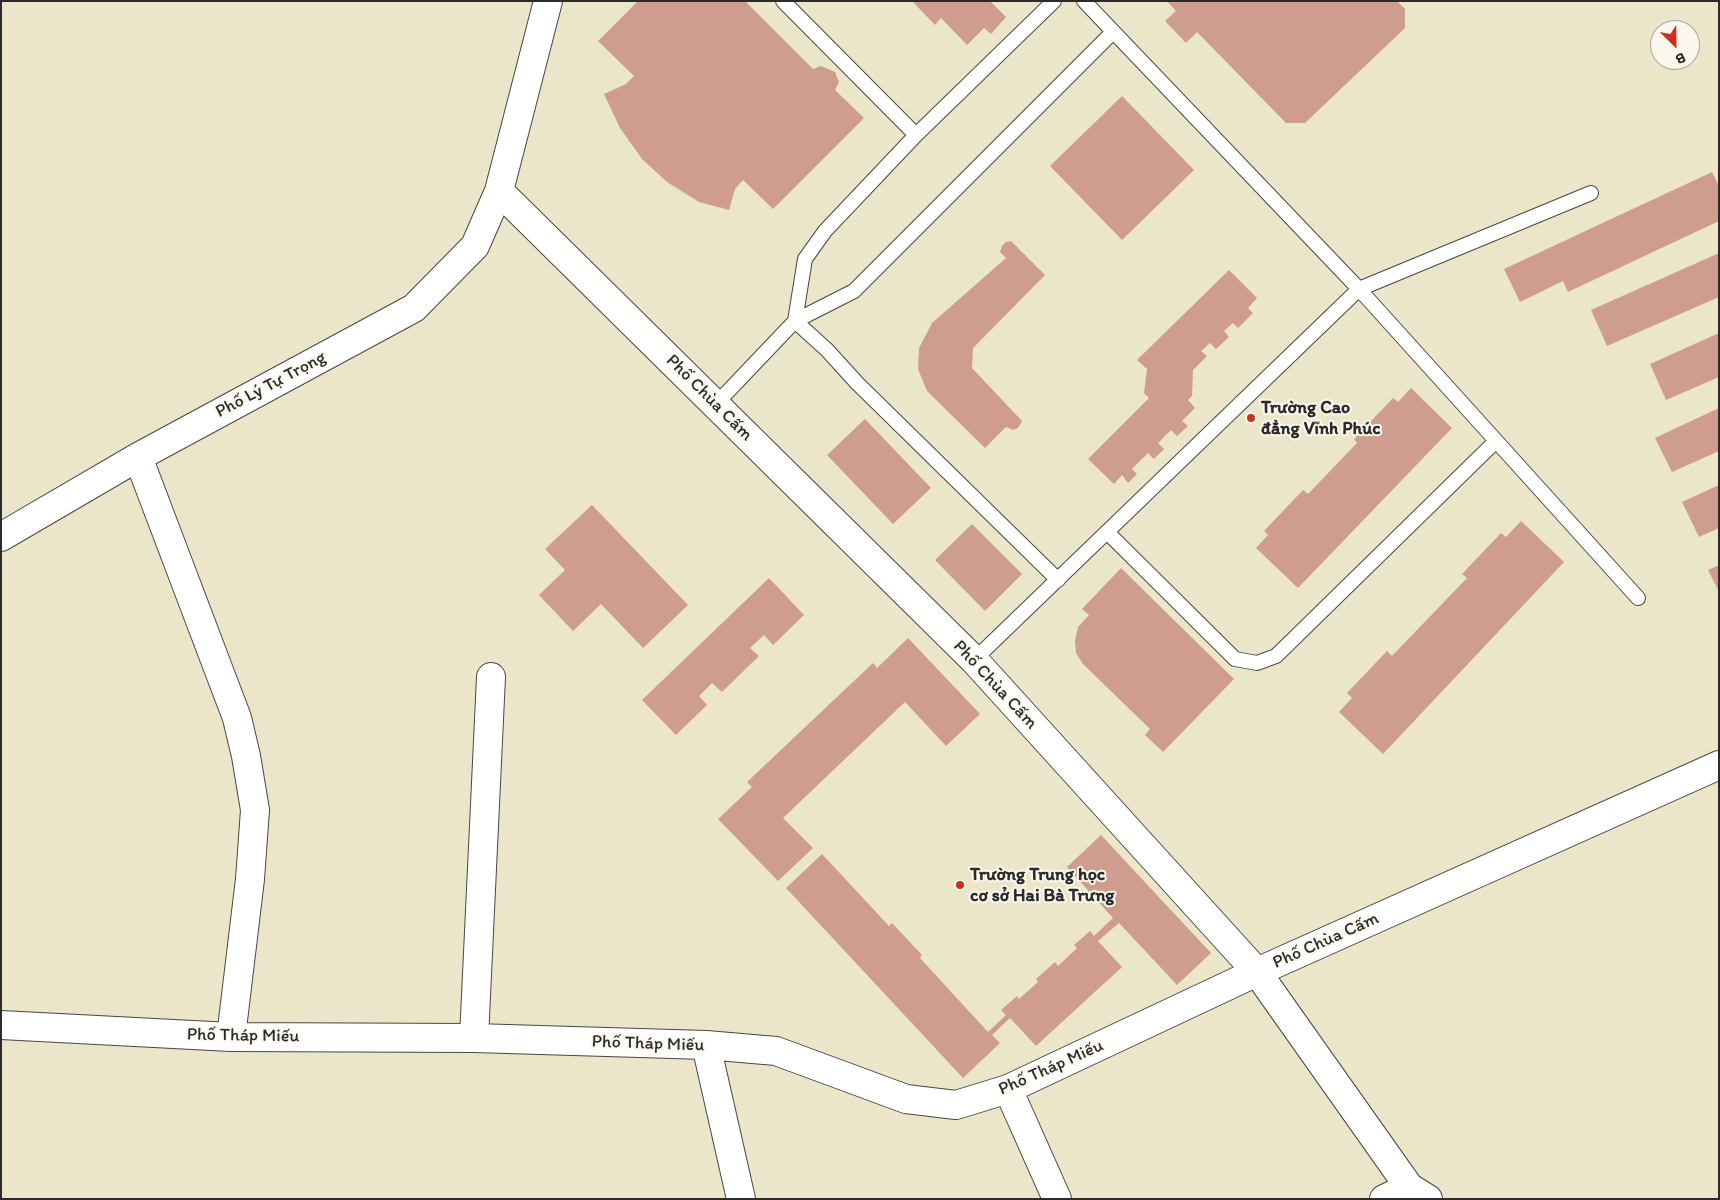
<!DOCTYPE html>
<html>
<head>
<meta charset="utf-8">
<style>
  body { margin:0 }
  #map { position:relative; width:1720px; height:1200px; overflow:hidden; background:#ebe6c9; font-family:Itim,sans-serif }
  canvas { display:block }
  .frame { position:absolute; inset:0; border:2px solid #2b2b2b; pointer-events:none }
  .north { position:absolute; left:1650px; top:20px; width:50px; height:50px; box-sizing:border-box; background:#fbf7ec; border:1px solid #a8a59f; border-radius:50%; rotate:157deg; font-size:14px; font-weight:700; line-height:20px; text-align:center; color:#2b2b2b }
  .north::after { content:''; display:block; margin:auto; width:18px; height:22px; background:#c8321e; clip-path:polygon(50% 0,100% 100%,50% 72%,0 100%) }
</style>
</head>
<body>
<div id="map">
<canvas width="1720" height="1200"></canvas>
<div class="frame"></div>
<div class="north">B</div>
</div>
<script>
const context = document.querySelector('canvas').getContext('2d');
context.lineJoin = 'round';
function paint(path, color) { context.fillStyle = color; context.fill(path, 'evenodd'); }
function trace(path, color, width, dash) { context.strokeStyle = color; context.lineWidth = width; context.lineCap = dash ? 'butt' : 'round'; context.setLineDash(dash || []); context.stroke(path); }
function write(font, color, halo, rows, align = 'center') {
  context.font = font + ' Itim,sans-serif'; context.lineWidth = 4; context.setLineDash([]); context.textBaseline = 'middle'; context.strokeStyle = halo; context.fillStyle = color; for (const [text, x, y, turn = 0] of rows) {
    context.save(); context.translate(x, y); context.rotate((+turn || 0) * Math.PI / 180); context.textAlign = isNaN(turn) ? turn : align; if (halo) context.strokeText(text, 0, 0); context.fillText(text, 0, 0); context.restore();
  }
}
paint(new Path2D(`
  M 638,1 L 745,1 L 813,69 L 821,66 L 835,72 L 839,82 L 835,90 L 864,118 L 773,209 L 743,180 L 735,189 L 729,210 L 699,202 L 667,182 L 642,159 L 620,128 L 604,94 L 626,84 L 634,76 L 598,41 Z
  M 912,1 L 990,1 L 1006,17 L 991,34 L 984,28 L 967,45 L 941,18 L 935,25 Z
  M 1167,1 L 1397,1 L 1405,9 L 1405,28 L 1305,123 L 1286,123 L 1197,32 L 1186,43 L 1165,21 L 1176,11 Z
  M 1122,96 L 1194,170 L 1122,240 L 1050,166 Z
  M 1712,172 L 1719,186 L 1719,221 L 1568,292 L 1563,281 L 1520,302 L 1504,269 Z
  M 1011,241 L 1045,275 L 973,348 L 972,368 L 1022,421 L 1018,428 L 1013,430 L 1006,427 L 985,448 L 927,391 L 918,369 L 919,348 L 932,323 L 1006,258 L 1000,252 L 1002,246 L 1006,242 Z
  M 1719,253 L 1719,297 L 1607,346 L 1591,310 Z
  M 1229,270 L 1257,298 L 1248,308 L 1253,313 L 1238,328 L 1233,323 L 1224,331 L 1229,337 L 1216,349 L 1210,343 L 1201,351 L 1207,356 L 1193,370 L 1192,396 L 1188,400 L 1195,408 L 1182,421 L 1188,426 L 1177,436 L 1171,430 L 1158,443 L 1164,449 L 1154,459 L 1148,453 L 1132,469 L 1137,474 L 1128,483 L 1122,475 L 1114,484 L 1088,459 L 1149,398 L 1144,393 L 1147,369 L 1137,360 Z
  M 1719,333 L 1719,377 L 1666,400 L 1650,364 Z
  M 1411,388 L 1452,428 L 1298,588 L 1256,548 L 1268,535 L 1264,531 L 1303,490 L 1308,494 L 1357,443 L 1354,439 L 1393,398 L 1398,402 Z
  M 1719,408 L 1719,451 L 1672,472 L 1655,438 Z
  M 865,419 L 931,488 L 893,524 L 827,455 Z
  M 1719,485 L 1719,528 L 1699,537 L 1682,502 Z
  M 592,505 L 688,605 L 643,648 L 601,604 L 573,631 L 539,595 L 565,570 L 545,549 Z
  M 1521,521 L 1564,562 L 1383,754 L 1339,712 L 1352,698 L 1347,693 L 1387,651 L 1392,656 L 1467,578 L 1462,574 L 1501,533 L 1506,537 Z
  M 972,524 L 1022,574 L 985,611 L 935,560 Z
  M 1719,565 L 1719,592 L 1708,570 Z
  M 1121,568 L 1234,679 L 1163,752 L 1145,735 L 1150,729 L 1083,664 L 1076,653 L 1075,641 L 1078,627 L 1089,615 L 1082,609 Z
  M 769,578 L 804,615 L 773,645 L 764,635 L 750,648 L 759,656 L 722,692 L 712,683 L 699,696 L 707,705 L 676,735 L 642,700 Z
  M 908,638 L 980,714 L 946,746 L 905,702 L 783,818 L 813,848 L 778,881 L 718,819 L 752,787 L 747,782 L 873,663 L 877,668 Z
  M 1101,835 L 1211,953 L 1177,985 L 1119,923 L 1098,941 L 1122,967 L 1036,1046 L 1010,1018 L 992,1035 L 1000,1043 L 963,1078 L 786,888 L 822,854 L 889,926 L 892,923 L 922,955 L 920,958 L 988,1032 L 1006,1015 L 1001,1010 L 1017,996 L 1019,999 L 1038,982 L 1036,979 L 1055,962 L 1058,966 L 1077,948 L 1074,945 L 1090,931 L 1094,936 L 1113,918 L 1067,867 Z`), '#cf9d8d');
const service = new Path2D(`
  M 783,1 L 916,135
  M 1054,1 L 916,135 L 825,231 L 805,259 L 795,321 L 827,350 L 858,384 L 1058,580
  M 1084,1 L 1359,289 L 1638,598
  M 716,404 L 795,321 L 854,291 L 1113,32
  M 1107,532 L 1235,659 L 1257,663 L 1276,656 L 1496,441
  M 974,660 L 1359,289 L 1591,193`);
const minor = new Path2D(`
  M 499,191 L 974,660 L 1257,972 L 1409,1187 L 1428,1199
  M 138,457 L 237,718 L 246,756 L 255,810 L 250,879 L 231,1037
  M 1,537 L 138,457 L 414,308 L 475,246 L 499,191 L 548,1
  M 1,1025 L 231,1037 L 474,1038 L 706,1045 L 776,1051 L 906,1099 L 956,1105 L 1008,1089 L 1257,972 L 1719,765
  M 474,1038 L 491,677
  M 706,1045 L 741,1199
  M 1008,1089 L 1057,1199
  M 1384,1199 L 1409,1187`);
trace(service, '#484743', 16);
trace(minor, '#484743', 30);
trace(service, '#fff', 14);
trace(minor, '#fff', 28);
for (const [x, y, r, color] of [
  [1251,418,5,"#c8321e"],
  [960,885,5,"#c8321e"]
]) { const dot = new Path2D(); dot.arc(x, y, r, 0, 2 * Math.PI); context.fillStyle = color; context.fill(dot); trace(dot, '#fbf7ec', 2); }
write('18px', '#2b2b2b', '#fbf7ec', [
  ["Phố Lý Tự Trọng",271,385,-28],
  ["Phố Chùa Cấm",709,398,45],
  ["Phố Chùa Cấm",995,685,47],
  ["Phố Chùa Cấm",1326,941,-24],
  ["Phố Tháp Miếu",243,1036,1],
  ["Phố Tháp Miếu",648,1044,2],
  ["Phố Tháp Miếu",1051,1068,-24]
]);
write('bold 18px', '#2b2b2b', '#fbf7ec', [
  ["Trường Cao",1261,408],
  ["đẳng Vĩnh Phúc",1261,429],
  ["Trường Trung học",970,875],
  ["cơ sở Hai Bà Trưng",970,896]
], 'left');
</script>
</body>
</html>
